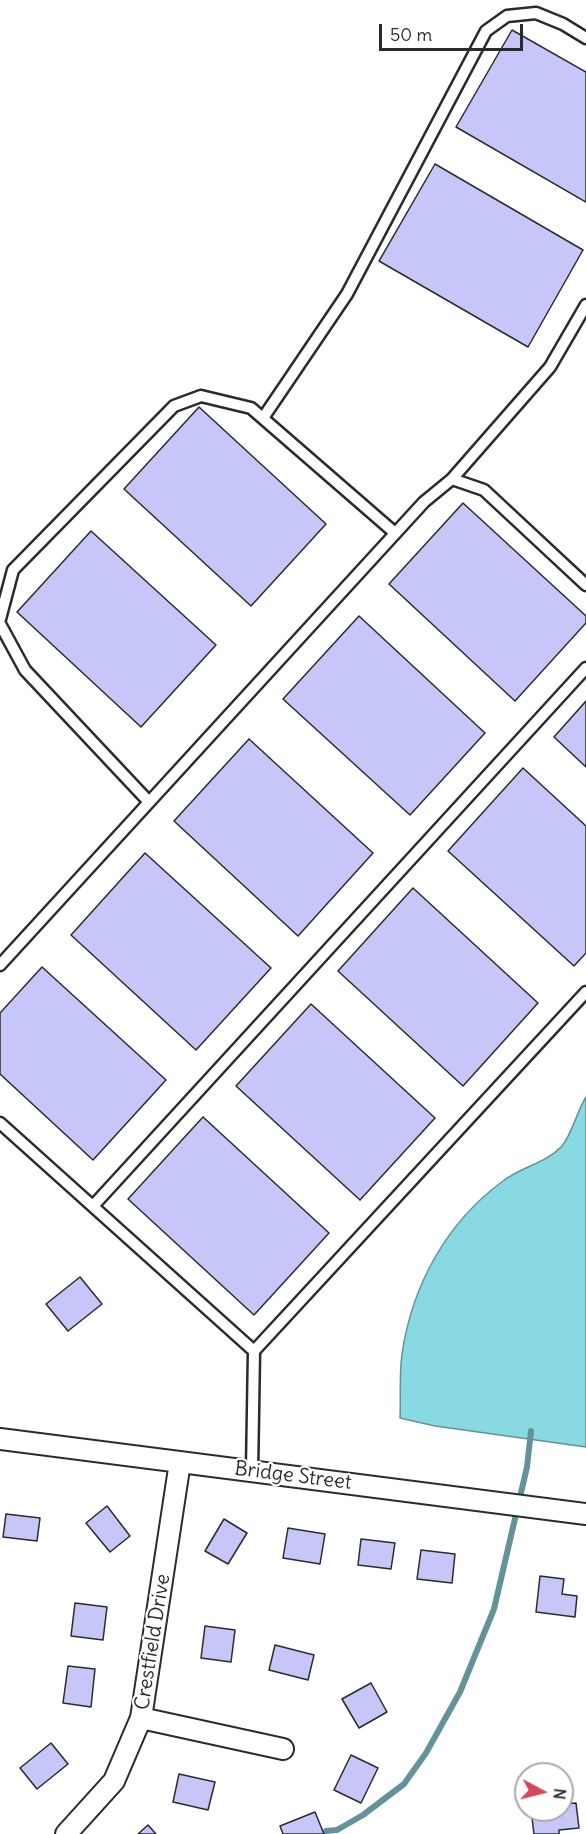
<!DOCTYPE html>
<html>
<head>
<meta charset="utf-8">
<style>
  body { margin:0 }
  #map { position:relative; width:586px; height:1834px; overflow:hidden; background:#fff; font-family:Delius,sans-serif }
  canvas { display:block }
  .north { position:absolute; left:514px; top:1762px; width:60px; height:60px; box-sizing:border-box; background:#fff; border:2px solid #aaa; border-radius:50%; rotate:97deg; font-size:16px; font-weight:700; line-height:24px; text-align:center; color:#2b2b2b }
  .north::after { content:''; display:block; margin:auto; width:21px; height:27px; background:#d1495b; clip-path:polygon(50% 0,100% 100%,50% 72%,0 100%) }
  .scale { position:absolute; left:379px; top:24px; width:144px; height:27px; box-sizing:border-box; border:3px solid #2b2b2b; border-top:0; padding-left:8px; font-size:18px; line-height:21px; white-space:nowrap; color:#2b2b2b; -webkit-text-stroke:4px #fff; paint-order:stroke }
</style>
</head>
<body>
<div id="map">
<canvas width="586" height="1834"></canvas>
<div class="north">N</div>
<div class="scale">50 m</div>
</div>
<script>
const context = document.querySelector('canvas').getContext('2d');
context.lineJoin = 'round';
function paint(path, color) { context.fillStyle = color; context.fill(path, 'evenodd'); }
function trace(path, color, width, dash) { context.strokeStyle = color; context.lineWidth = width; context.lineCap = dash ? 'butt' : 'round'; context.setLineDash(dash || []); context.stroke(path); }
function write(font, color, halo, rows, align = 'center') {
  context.font = font + ' Delius,sans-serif'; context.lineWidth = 4.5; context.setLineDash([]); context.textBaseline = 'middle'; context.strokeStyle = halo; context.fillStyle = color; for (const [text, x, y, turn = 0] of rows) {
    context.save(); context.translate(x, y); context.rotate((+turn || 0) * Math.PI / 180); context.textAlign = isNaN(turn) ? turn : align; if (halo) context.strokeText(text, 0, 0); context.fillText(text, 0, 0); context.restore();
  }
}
const water = new Path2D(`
  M 586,1097 L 586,1447 L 435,1426 L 400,1418 C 401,1397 399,1375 402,1354 C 412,1285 447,1222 503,1181 C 521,1167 546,1163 562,1146 C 572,1134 577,1111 586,1097 Z`);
paint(water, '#88d9e1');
trace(water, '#639398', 1.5);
trace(new Path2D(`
  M 323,1834 L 326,1831 L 337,1830 L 363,1815 L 404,1784 L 426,1753 L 460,1692 L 494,1609 L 527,1467 L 531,1431`), '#639398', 6);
const building = new Path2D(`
  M 512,30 L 586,72 L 586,202 L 456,127 Z
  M 435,164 L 583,250 L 528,347 L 379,261 Z
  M 199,407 L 326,524 L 251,606 L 124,489 Z
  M 463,503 L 586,616 L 586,623 L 515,701 L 389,584 Z
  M 91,531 L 216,645 L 141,727 L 17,612 Z
  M 359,616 L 485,733 L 410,815 L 283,699 Z
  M 586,701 L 586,767 L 554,737 Z
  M 249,739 L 373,853 L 298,936 L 174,821 Z
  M 523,768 L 586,826 L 586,953 L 574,966 L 448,851 Z
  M 145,853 L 271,968 L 196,1050 L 71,935 Z
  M 413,888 L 538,1003 L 463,1086 L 338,971 Z
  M 42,967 L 166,1080 L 93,1160 L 0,1074 L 0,1013 Z
  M 311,1004 L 435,1118 L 360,1200 L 236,1086 Z
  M 203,1117 L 329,1233 L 254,1315 L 128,1199 Z
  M 80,1277 L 102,1304 L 68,1331 L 46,1304 Z
  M 107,1506 L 130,1536 L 110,1552 L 86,1523 Z
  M 6,1514 L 40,1518 L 37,1541 L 3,1537 Z
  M 224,1519 L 247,1533 L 228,1564 L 205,1551 Z
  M 288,1528 L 325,1534 L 320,1564 L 283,1558 Z
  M 361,1539 L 395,1543 L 391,1569 L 358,1565 Z
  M 421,1550 L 455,1554 L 452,1583 L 417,1579 Z
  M 540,1576 L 564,1579 L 562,1594 L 577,1596 L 575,1617 L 536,1612 Z
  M 75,1603 L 107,1607 L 103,1640 L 71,1636 Z
  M 205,1626 L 235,1630 L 231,1662 L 201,1658 Z
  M 275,1645 L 314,1655 L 308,1680 L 269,1670 Z
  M 68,1666 L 95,1669 L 91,1707 L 63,1703 Z
  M 371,1683 L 387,1712 L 359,1728 L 342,1699 Z
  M 51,1743 L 68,1764 L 37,1789 L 20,1768 Z
  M 351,1755 L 378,1768 L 361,1803 L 334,1790 Z
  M 179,1774 L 215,1782 L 208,1810 L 173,1802 Z
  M 576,1803 L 579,1828 L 559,1830 L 559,1834 L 534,1834 L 531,1810 L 562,1810 L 562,1804 Z
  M 315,1812 L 324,1834 L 283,1834 L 280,1826 Z
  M 148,1825 L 156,1834 L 138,1834 Z`);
paint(building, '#c7c6f9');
trace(building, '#2b2b2b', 1.5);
const service = new Path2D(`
  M 263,418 L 347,294 L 486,31 L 507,16 L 536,13 L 563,24 L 586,38
  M 452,479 L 550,367 L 586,305
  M 0,619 L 13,570 L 174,406 L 201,396 L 251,408 L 395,533
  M 0,624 L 25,670 L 149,802
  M 0,965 L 424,502 L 452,479 L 484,490 L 586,585
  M 0,1123 L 254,1351
  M 93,1206 L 586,668
  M 252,1471 L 254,1351 L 586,992`);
const minor = new Path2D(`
  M 0,1439 L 586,1514
  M 141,1718 L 283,1749
  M 66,1834 L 114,1781 L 141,1718 L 180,1462`);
trace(service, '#2b2b2b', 15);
trace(minor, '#2b2b2b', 24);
trace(service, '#fff', 10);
trace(minor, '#fff', 20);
write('20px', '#2b2b2b', '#fff', [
  ["Bridge Street",293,1476,7],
  ["Crestfield Drive",153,1642,-81]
]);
</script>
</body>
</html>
